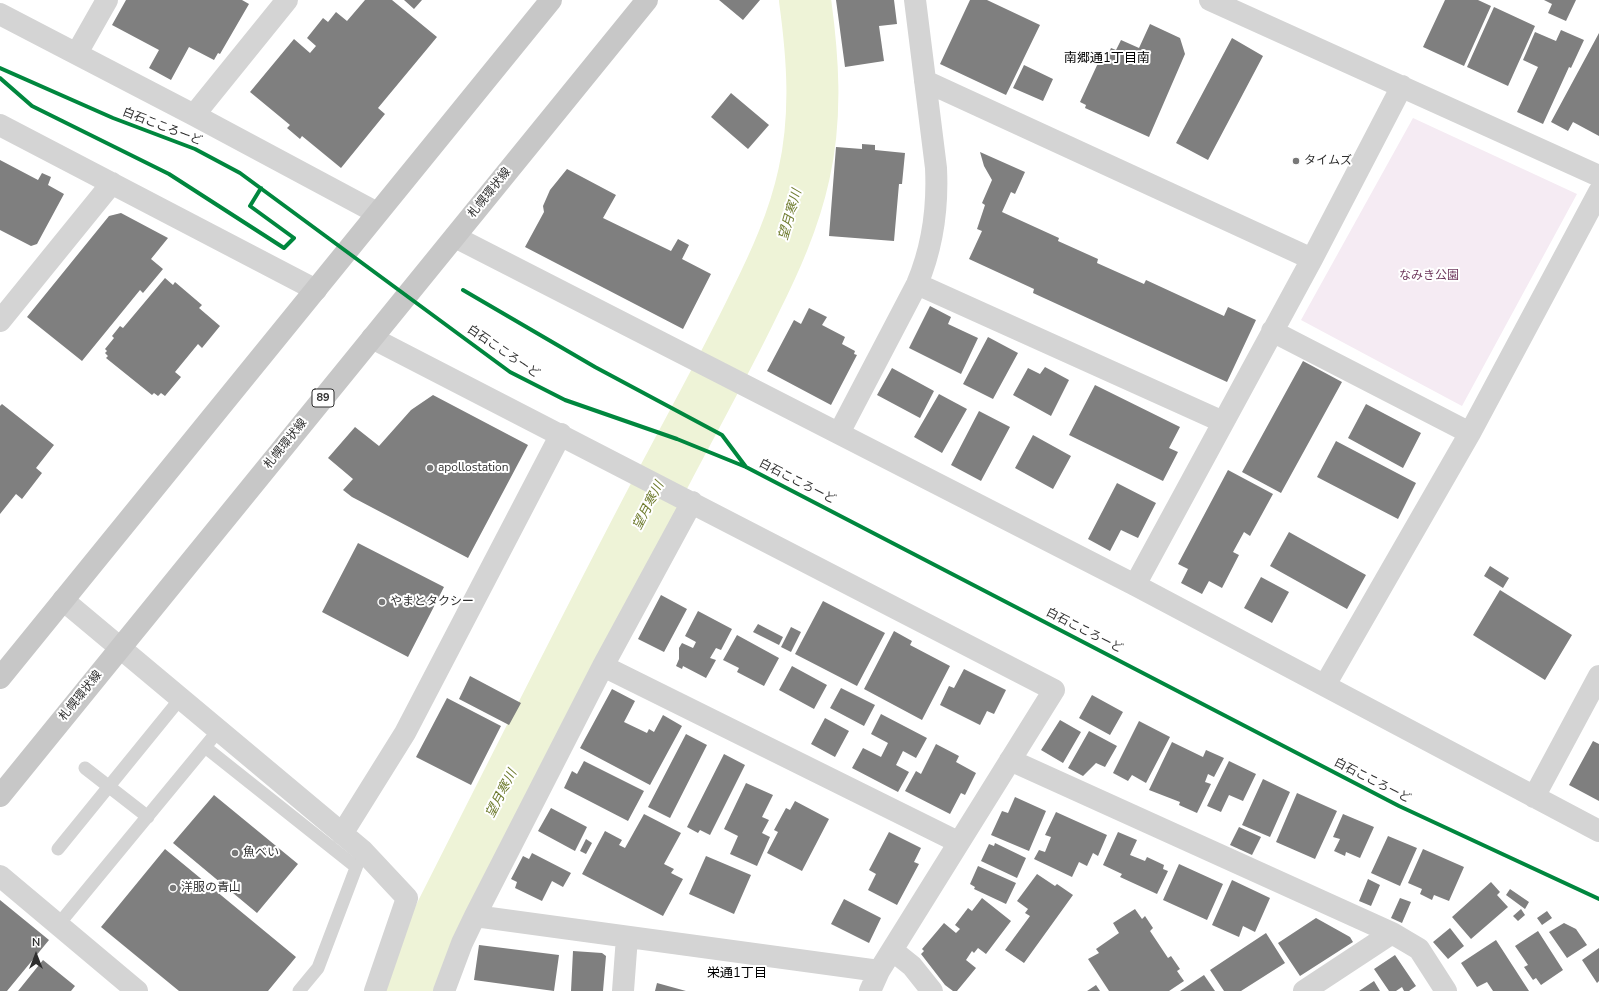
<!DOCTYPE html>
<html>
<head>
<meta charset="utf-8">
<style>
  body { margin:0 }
  #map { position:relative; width:1599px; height:991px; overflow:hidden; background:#fff; font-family:"Nunito Sans",sans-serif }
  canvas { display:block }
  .north { position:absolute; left:16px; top:935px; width:40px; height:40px; -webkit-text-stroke:3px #fff; paint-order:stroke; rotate:0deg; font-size:11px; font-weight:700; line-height:16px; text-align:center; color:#2f2f2f }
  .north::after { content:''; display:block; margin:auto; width:14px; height:18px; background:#2f2f2f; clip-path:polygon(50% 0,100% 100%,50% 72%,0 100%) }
</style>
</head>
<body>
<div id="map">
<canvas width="1599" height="991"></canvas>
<div class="north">N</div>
</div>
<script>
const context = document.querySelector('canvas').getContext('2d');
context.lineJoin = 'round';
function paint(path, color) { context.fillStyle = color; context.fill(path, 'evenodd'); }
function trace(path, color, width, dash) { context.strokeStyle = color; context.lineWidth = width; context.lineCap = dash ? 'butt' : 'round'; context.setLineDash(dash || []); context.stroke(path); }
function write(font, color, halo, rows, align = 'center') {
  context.font = font + ' "Nunito Sans","Noto Sans JP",sans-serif'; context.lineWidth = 4; context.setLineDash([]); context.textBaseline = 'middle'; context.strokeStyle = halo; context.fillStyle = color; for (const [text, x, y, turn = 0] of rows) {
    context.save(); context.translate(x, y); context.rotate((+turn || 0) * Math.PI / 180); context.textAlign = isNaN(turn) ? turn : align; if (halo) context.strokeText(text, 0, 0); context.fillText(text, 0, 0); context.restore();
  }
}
paint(new Path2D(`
  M 1413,118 L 1577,194 L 1462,406 L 1301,320 Z`), '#f5ebf3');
trace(new Path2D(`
  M 410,991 L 429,937 C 508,781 586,624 668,469 C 697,414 727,360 754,304 C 775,262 794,220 804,174 C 817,116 813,58 805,0`), '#eef3d7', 52);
paint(new Path2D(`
  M 126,0 L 242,0 L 249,4 L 220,54 L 218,53 L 214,60 L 189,47 L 171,80 L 149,68 L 159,50 L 112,25 Z
  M 365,0 L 392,0 L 437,37 L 378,108 L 385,114 L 341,168 L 302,136 L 300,139 L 287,128 L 290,125 L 250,92 L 294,39 L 310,53 L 316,46 L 307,38 L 323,18 L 328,22 L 336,12 L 347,21 Z
  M 404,0 L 422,0 L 414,9 Z
  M 719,0 L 760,0 L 743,20 Z
  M 836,0 L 894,0 L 897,24 L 879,26 L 884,61 L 845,67 Z
  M 970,0 L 987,0 L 1040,25 L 1006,95 L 940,64 Z
  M 1445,0 L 1478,0 L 1491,6 L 1464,66 L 1423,47 Z
  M 1544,0 L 1576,0 L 1566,21 L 1548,13 L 1552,4 Z
  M 1494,7 L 1535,26 L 1508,86 L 1467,67 Z
  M 1150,24 L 1180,38 L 1185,54 L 1149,137 L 1085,108 L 1086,105 L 1080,102 L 1099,61 L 1104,64 L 1111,48 L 1116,50 L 1121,40 L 1139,48 Z
  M 1561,30 L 1584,40 L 1571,68 L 1569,67 L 1543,124 L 1517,112 L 1538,67 L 1523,60 L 1535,32 L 1556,41 Z
  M 1599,33 L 1599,136 L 1573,122 L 1568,131 L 1551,122 Z
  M 1232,38 L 1263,56 L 1208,160 L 1176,143 Z
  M 1024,65 L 1053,79 L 1043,101 L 1013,88 Z
  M 731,93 L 769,125 L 748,149 L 711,117 Z
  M 862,144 L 875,145 L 875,150 L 905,153 L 902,184 L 899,184 L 894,241 L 829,236 L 836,147 L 862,149 Z
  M 980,152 L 1025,172 L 1015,194 L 1011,192 L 1002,212 L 1059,238 L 1058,241 L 1098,259 L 1097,263 L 1144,284 L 1146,280 L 1224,316 L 1228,307 L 1256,320 L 1227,382 L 1033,293 L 1034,289 L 969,259 L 982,231 L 977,229 L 985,205 L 982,203 L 992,180 L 984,166 Z
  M 0,160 L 38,180 L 42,173 L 51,177 L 48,185 L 64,194 L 37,244 L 31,246 L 0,230 Z
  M 567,169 L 616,195 L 603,218 L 671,251 L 678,239 L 689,245 L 682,259 L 711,274 L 683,329 L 525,247 L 544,212 L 543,206 L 550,190 Z
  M 121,213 L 168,238 L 151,259 L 163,269 L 143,293 L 140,290 L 82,361 L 27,317 L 109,216 Z
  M 165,278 L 173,285 L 175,282 L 202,305 L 199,308 L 220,326 L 202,348 L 198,344 L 175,372 L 181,377 L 165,396 L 161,393 L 158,396 L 154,393 L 152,395 L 106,358 L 108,356 L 105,353 L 107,351 L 105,349 L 114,338 L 112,336 L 120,326 L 123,328 Z
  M 930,306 L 951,317 L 948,324 L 978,338 L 961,374 L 909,348 Z
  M 809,308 L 827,317 L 822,325 L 845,337 L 842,344 L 855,351 L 854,354 L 857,355 L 831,405 L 767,371 L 794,320 L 801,324 Z
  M 988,337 L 1018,353 L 993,399 L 963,384 Z
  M 1303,361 L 1342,382 L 1281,493 L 1242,472 Z
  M 1045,367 L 1069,380 L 1051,416 L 1013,395 L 1028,368 L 1040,374 Z
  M 892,368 L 934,391 L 920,418 L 877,395 Z
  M 1095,385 L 1180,427 L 1169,448 L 1178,452 L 1163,481 L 1069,435 Z
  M 939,394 L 967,409 L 942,453 L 914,437 Z
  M 433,395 L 528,445 L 468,558 L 352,497 L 343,490 L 353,479 L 328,458 L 355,427 L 379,446 L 411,410 Z
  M 2,404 L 54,445 L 36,468 L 42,473 L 22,499 L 16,494 L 0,514 L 0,406 Z
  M 1366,404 L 1421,433 L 1403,468 L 1348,438 Z
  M 979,411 L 1010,427 L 981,481 L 951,465 Z
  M 1033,435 L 1071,456 L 1053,489 L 1015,468 Z
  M 1336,441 L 1416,483 L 1398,519 L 1317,477 Z
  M 1228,470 L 1273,494 L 1250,536 L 1244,532 L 1233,552 L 1239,555 L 1222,588 L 1209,581 L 1202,594 L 1181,583 L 1188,569 L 1178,564 Z
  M 1117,483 L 1156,503 L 1138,538 L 1121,530 L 1110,551 L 1088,539 Z
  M 1289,532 L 1366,575 L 1347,609 L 1270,566 Z
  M 358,543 L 444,587 L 408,657 L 322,612 Z
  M 1490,566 L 1509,578 L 1503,588 L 1484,576 Z
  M 1261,577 L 1289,592 L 1272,623 L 1244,608 Z
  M 1500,590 L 1572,635 L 1545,680 L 1473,635 Z
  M 661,595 L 687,609 L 664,652 L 638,639 Z
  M 823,601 L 885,633 L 857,686 L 795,654 Z
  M 698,611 L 732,629 L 721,650 L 716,648 L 710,658 L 716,660 L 706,678 L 683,666 L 682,669 L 676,666 L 679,659 L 679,648 L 682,643 L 693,648 L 696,642 L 685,636 Z
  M 758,624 L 783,637 L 779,645 L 753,632 Z
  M 791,627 L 801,632 L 791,652 L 781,647 Z
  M 894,631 L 912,641 L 910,645 L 950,666 L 922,720 L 864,689 Z
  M 737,635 L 779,658 L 764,686 L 737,672 L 739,668 L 723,660 Z
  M 792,666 L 827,685 L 814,709 L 779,690 Z
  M 964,669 L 1006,690 L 994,714 L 987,711 L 980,725 L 940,705 L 949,686 L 954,688 Z
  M 470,676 L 521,703 L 509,725 L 459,699 Z
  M 841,688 L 875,705 L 864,726 L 830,708 Z
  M 612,689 L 635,701 L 624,722 L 647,733 L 649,729 L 654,732 L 663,715 L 682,726 L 650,785 L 580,748 Z
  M 1092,695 L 1123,712 L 1110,735 L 1079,718 Z
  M 447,698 L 501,726 L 471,785 L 416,757 Z
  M 881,714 L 927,738 L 916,758 L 903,751 L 896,765 L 909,772 L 898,792 L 852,768 L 863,748 L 881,757 L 888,743 L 871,734 Z
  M 825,718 L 849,731 L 835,757 L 811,744 Z
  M 1060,720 L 1081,732 L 1063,763 L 1041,750 Z
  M 1139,721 L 1170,737 L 1146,783 L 1132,775 L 1128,781 L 1113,773 Z
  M 1089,731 L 1117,746 L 1105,767 L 1096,763 L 1083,776 L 1068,768 Z
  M 686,734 L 707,745 L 670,818 L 648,807 Z
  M 1593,741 L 1599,744 L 1599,801 L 1569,785 Z
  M 1172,742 L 1203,757 L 1206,750 L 1224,758 L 1214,777 L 1208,774 L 1205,782 L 1211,784 L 1197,813 L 1179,805 L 1180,802 L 1149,790 Z
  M 936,744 L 959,756 L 956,762 L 976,773 L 965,795 L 961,793 L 950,814 L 905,791 L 916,771 L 921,774 Z
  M 724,754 L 745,765 L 710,835 L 700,830 L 698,833 L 687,827 Z
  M 584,761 L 644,791 L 628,821 L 564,788 L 572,771 L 577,774 Z
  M 1229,761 L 1256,774 L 1243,801 L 1229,795 L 1221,812 L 1207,806 Z
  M 1263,779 L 1290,792 L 1270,837 L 1242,825 Z
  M 746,783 L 773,795 L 762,817 L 769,820 L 762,833 L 770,837 L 757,866 L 730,854 L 738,836 L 724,829 Z
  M 1297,793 L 1337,811 L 1315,859 L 1276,842 Z
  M 214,795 L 298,864 L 257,913 L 173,843 Z
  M 1015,797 L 1046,811 L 1029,851 L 991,835 L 1002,811 L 1008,813 Z
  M 795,801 L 829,819 L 802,871 L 767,853 L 778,832 L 774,830 L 786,808 L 790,810 Z
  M 551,808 L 587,827 L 575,851 L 538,831 Z
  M 1056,812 L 1107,835 L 1098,856 L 1093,853 L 1087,866 L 1079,862 L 1072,877 L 1034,859 L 1039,850 L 1045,852 L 1051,837 L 1045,835 Z
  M 644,814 L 681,833 L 664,864 L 674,869 L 671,873 L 683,879 L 663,916 L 582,874 L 605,831 L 622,840 L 619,845 L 625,848 Z
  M 1343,814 L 1374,827 L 1360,858 L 1346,852 L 1345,856 L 1334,851 L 1340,839 L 1333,837 Z
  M 1239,827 L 1261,837 L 1252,855 L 1230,845 Z
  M 889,832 L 921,848 L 914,862 L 919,864 L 897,905 L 868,890 L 876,874 L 869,870 Z
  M 1118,832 L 1137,840 L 1130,855 L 1145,861 L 1147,857 L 1164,865 L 1163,869 L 1168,871 L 1157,894 L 1120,877 L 1122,874 L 1103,865 Z
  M 1388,836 L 1417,848 L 1400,886 L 1371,873 Z
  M 586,839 L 592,843 L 586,854 L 580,851 Z
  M 995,843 L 1026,858 L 1017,878 L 981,861 L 989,844 L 994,846 Z
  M 165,849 L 296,957 L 268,991 L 179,991 L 101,927 Z
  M 1423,849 L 1464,867 L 1449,901 L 1434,895 L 1432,900 L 1420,894 L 1422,889 L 1408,883 Z
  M 532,853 L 571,873 L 563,887 L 552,881 L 542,901 L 515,888 L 517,882 L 511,879 L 523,856 L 529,859 Z
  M 706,856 L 751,875 L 734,914 L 689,894 Z
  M 1179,864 L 1223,884 L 1207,920 L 1163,900 Z
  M 978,866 L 1016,883 L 1006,904 L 974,889 L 975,887 L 970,884 Z
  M 1037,874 L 1055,886 L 1057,884 L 1073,895 L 1024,963 L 1005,950 L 1030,916 L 1025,913 L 1028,909 L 1017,901 Z
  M 1368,879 L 1380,885 L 1371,906 L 1359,901 Z
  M 1232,880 L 1270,898 L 1255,932 L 1243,926 L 1239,937 L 1212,925 Z
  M 1491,882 L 1500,892 L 1497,895 L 1508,907 L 1471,939 L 1452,917 Z
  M 1510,889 L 1529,902 L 1525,909 L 1506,895 Z
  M 982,898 L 1011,921 L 986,954 L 978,948 L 974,953 L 972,951 L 966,960 L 976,968 L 957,991 L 953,991 L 945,985 L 921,954 L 924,951 L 922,949 L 944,923 L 956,933 L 960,929 L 955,925 L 968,908 L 972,911 Z
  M 1400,898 L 1411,902 L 1402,923 L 1391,918 Z
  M 844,899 L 881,918 L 869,943 L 831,924 Z
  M 0,900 L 49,940 L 7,991 L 0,991 Z
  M 1135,909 L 1142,919 L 1145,916 L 1153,928 L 1150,931 L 1168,958 L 1171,956 L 1180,969 L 1177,971 L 1184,981 L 1169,991 L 1109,991 L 1088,959 L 1099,953 L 1096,949 L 1119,933 L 1113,923 Z
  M 1521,909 L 1525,915 L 1518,921 L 1513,916 Z
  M 1547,911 L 1552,918 L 1542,925 L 1537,918 Z
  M 1316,918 L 1350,937 L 1353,942 L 1300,976 L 1278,943 Z
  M 1564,923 L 1576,929 L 1587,945 L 1567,958 L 1549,932 Z
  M 1450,928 L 1464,946 L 1448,959 L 1433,942 Z
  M 1538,931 L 1563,970 L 1541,985 L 1536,978 L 1533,980 L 1524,967 L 1528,965 L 1515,946 Z
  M 1266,933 L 1285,963 L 1241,991 L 1224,991 L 1210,970 Z
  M 1496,940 L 1529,991 L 1493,991 L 1487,982 L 1477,987 L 1461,963 Z
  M 479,945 L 559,955 L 554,991 L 474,980 Z
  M 1599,948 L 1599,981 L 1597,983 L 1582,960 Z
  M 573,951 L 602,953 L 606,956 L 603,991 L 571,991 Z
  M 1395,955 L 1416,986 L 1409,991 L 1404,991 L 1402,987 L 1396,991 L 1389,991 L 1374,969 Z
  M 43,960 L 75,986 L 71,991 L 18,991 Z
  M 1204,975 L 1215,991 L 1180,991 Z
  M 1374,981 L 1380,991 L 1359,991 Z
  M 657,983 L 686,991 L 655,991 Z
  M 1096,985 L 1100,991 L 1087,991 Z`), '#7f7f7f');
trace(new Path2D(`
  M 205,747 L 356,867
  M 85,768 L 148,817
  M 58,849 L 180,699
  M 58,925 L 218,731
  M 299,991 L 318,968 L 359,860`), '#d4d4d4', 13);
trace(new Path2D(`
  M 1210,0 L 1599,176
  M 0,14 L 194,115 L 377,213
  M 77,53 L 107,0
  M 925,81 L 1312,259
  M 194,115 L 287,0
  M 0,125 L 316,290
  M 455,237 L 1135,585 L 1599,831
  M 917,284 L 1223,422
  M 0,321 L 112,183
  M 1272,331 L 1470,433
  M 372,338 L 1054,690 L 879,971 L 870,991
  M 839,433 L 917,284 C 933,246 938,209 936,168 L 915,0
  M 1135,585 L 1312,259 L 1402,86
  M 63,600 L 363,851 L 407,898 L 375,991
  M 603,666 L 958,842
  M 1325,685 L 1470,433 L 1599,192
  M 1010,760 L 1392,933 L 1304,991
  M 1534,797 L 1599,676
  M 342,834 L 405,733 L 561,434
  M 0,876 L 137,991
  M 475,916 L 879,971
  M 1392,933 L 1419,949 L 1446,991
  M 892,950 L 912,966 L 932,991
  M 444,991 L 462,943 L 475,916 L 603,666 L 692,502
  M 623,991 L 627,937`), '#d4d4d4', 22);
trace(new Path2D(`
  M 0,678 L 551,0
  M 0,796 L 647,0`), '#c7c7c7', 22);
trace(new Path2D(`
  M 0,68 L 113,118 L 195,149 L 240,173 L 510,372 L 565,400 L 677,439 L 746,467 L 1399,806 L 1599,899
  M 0,78 L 32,106 L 169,174 L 284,248 L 294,238 L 250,206 L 261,188
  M 463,290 L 595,367 L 722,435 L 746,467`), '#00873e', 4);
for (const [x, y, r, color] of [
  [1296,161,4,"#787878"],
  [430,468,4,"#787878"],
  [382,602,4,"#787878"],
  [235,853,4,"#787878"],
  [173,888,4,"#787878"]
]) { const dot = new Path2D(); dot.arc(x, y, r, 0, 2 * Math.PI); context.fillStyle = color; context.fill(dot); trace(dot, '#fff', 1.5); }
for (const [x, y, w] of [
  [323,398,22]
]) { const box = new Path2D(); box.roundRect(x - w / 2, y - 9, w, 18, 3); context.fillStyle = '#fff'; context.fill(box); trace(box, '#2f2f2f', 1); }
write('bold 11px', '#2f2f2f', null, [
  ["89",323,398]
]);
write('12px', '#2f2f2f', '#fff', [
  ["白石こころーど",162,127,21],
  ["札幌環状線",490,193,-51],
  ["白石こころーど",503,352,34],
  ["札幌環状線",286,444,-51],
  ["白石こころーど",797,482,27],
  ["白石こころーど",1084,631,27],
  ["札幌環状線",81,696,-51],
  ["白石こころーど",1372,781,27]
]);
write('12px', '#2f2f2f', '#fff', [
  ["タイムズ",1304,161],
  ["apollostation",438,468],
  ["やまとタクシー",390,602],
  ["魚べい",243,853],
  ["洋服の青山",181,888]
], 'left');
write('12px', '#6e385d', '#fff', [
  ["なみき公園",1429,276]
]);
write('13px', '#000', '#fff', [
  ["南郷通1丁目南",1107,59],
  ["栄通1丁目",737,974]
]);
write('italic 13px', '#6f7c2f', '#fff', [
  ["望月寒川",791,215,-74],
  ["望月寒川",649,506,-63],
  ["望月寒川",502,794,-63]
]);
</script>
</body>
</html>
